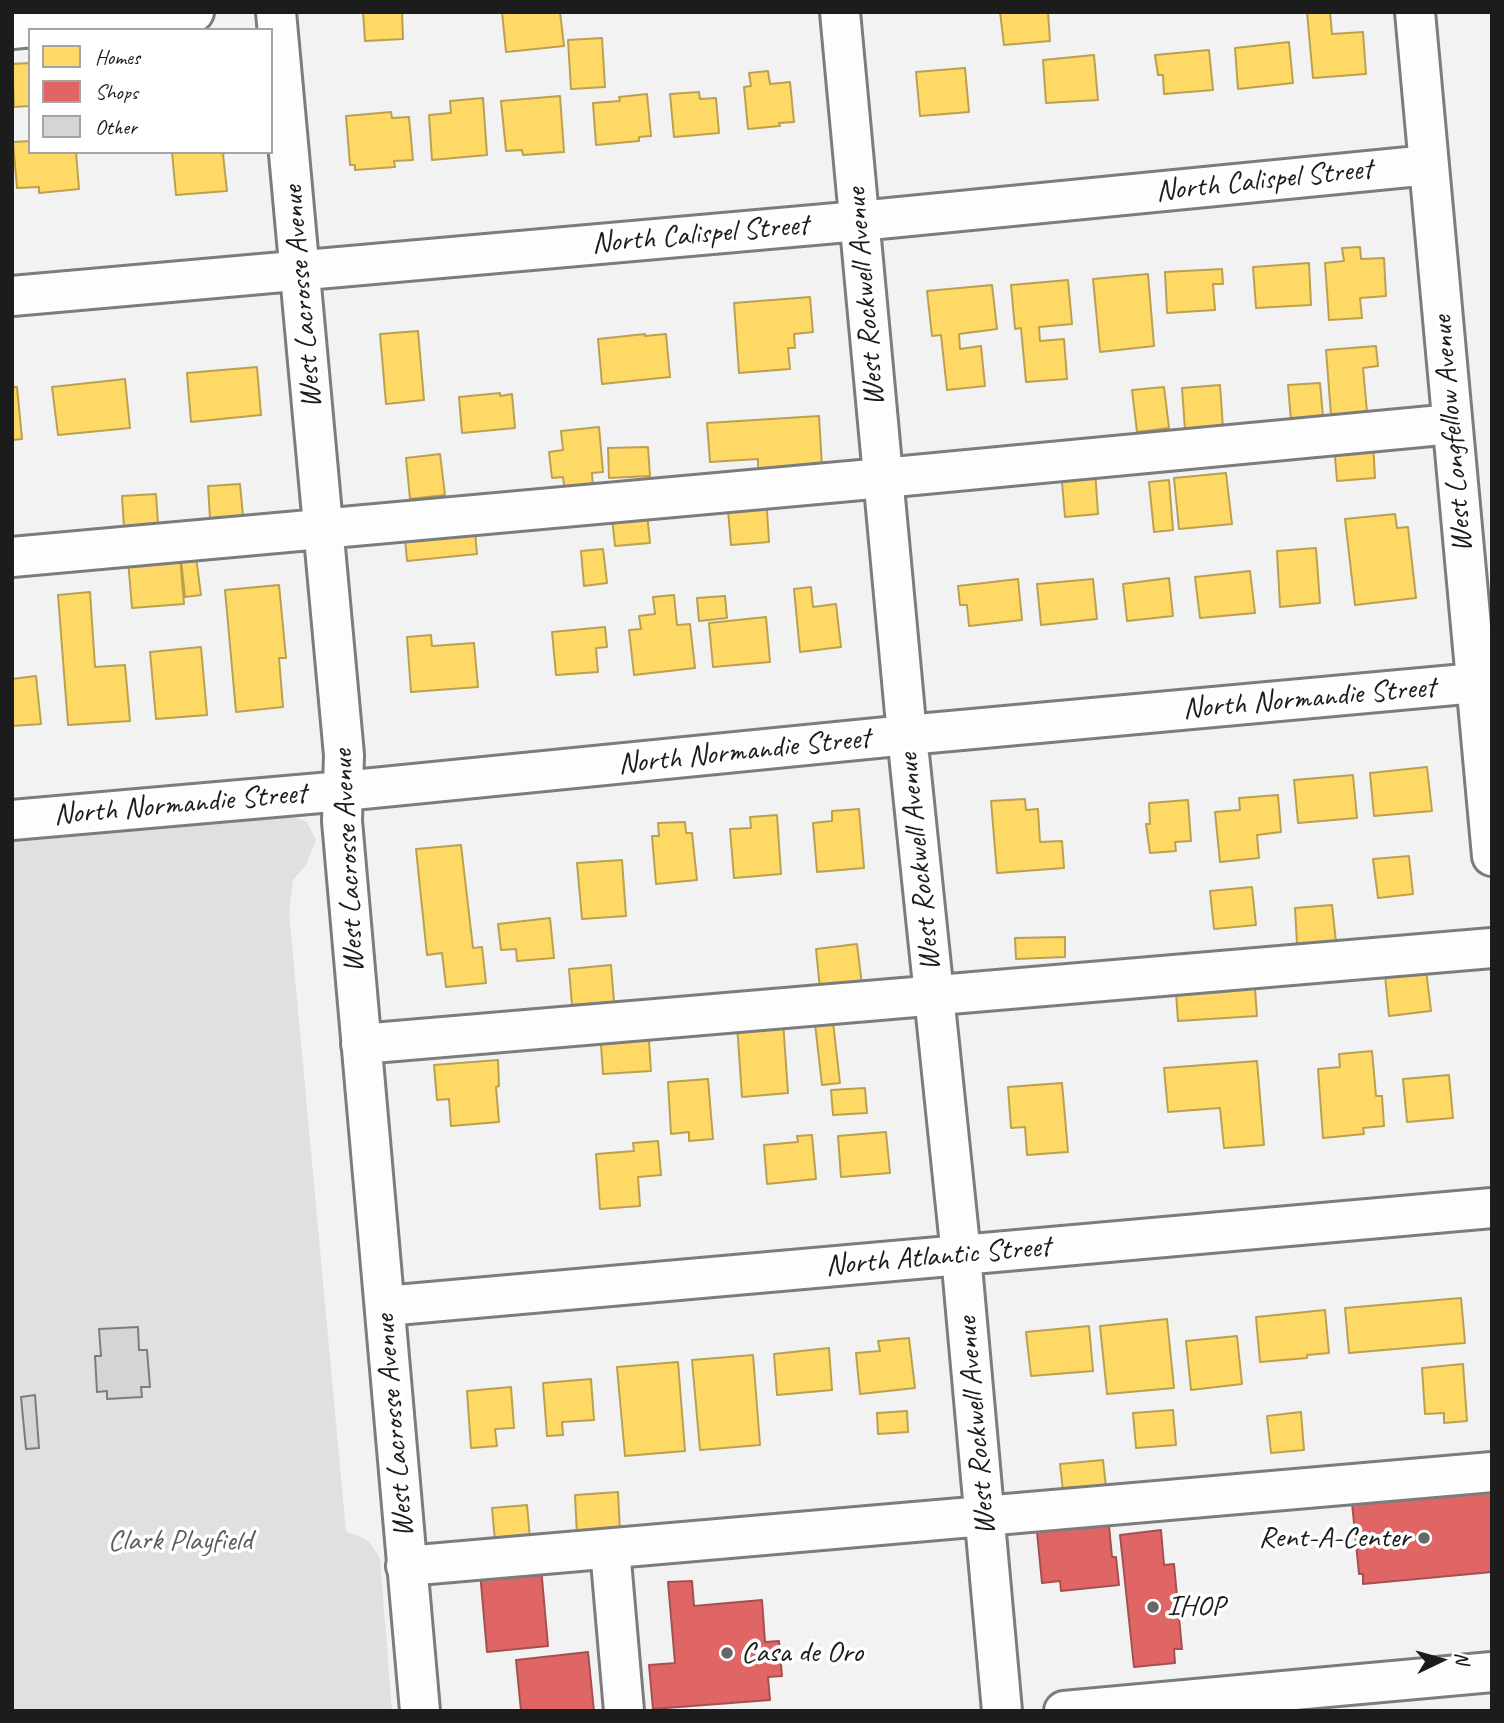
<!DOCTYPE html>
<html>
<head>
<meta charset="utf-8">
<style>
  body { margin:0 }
  #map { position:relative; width:1504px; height:1723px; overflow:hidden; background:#f2f2f2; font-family:Caveat,sans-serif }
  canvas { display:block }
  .frame { position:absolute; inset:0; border:14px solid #1c1c1c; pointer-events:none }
  .legend { position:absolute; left:28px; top:28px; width:245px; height:126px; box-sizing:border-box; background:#fff; border:2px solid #a4a4a4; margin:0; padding:9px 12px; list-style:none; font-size:21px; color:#1c1c1c }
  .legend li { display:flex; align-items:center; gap:14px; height:35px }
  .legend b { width:35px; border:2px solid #a4a4a4 }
  .north { position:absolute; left:1406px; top:1625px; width:70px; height:70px; -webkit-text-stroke:5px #fff; paint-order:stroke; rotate:85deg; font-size:19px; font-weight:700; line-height:28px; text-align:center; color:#1c1c1c }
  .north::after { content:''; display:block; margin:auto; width:24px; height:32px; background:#1c1c1c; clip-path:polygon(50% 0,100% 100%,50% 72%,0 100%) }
</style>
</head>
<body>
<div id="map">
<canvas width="1504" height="1723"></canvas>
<div class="frame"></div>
<ul class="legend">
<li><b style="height:19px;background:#ffd966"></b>Homes</li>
<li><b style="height:19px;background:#e06666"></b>Shops</li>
<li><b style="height:19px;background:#d5d5d5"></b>Other</li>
</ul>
<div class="north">N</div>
</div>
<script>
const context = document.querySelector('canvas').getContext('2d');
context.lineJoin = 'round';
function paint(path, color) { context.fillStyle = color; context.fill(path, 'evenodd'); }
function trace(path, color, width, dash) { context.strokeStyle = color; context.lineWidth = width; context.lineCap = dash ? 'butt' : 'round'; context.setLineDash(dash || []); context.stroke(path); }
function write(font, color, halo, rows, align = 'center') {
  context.font = font + ' Caveat,sans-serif'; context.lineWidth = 7; context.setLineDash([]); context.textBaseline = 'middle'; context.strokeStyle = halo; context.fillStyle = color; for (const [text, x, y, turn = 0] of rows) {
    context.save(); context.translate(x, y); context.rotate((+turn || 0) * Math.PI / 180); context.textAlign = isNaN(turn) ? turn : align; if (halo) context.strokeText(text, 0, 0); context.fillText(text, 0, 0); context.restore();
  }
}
paint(new Path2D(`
  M 280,816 L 295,817 L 307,822 L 316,840 L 306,865 L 293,880 L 289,912 L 346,1532 C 365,1537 371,1541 380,1559 L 392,1711 L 12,1711 L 12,838 Z`), '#e0e0e0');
const homes = new Path2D(`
  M 363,12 L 402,12 L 403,39 L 365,41 Z
  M 502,12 L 560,12 L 564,46 L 506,52 Z
  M 1000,12 L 1048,12 L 1050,41 L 1004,45 Z
  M 1307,12 L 1330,12 L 1332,34 L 1363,32 L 1366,74 L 1313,78 Z
  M 602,38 L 605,87 L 571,89 L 568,40 Z
  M 1289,42 L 1293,83 L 1238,89 L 1235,48 Z
  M 1209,50 L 1213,90 L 1164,94 L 1163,75 L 1158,75 L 1155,55 Z
  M 1094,55 L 1098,100 L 1046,103 L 1043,60 Z
  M 30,63 L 30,106 L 14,107 L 12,64 Z
  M 965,68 L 969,112 L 920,116 L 916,72 Z
  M 768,71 L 770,84 L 790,82 L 794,122 L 779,123 L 780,126 L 748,129 L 744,87 L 751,86 L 749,73 Z
  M 699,92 L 700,99 L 716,98 L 719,133 L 674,137 L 670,94 Z
  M 647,94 L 651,136 L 639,137 L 639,141 L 596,145 L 593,103 L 620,101 L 619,97 Z
  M 560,96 L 564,152 L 523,155 L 522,150 L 506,151 L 501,101 Z
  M 483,98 L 487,155 L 432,160 L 429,115 L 451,113 L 450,101 Z
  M 391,112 L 392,118 L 409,117 L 413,160 L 394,161 L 395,167 L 355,170 L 355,165 L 350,165 L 346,116 Z
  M 30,141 L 30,152 L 76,152 L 79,189 L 39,193 L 39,187 L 17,188 L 13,142 Z
  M 172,152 L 227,152 L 223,154 L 227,191 L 176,195 Z
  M 1360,247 L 1361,259 L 1384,258 L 1386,296 L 1360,298 L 1362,318 L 1329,320 L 1325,263 L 1344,261 L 1342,248 Z
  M 1309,263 L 1311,305 L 1256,308 L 1253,267 Z
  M 1222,269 L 1223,284 L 1213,284 L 1215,310 L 1167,313 L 1165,272 Z
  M 1148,274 L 1154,346 L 1100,352 L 1093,279 Z
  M 1068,280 L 1072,324 L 1039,327 L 1040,341 L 1064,339 L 1067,379 L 1026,382 L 1021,328 L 1015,329 L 1011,285 Z
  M 992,285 L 997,329 L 959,334 L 960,349 L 981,346 L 985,386 L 947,390 L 941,335 L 932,336 L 927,291 Z
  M 810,297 L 813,332 L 794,334 L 795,348 L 788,348 L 790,369 L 739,373 L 734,303 Z
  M 418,331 L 424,400 L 386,404 L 380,334 Z
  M 645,334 L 645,336 L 666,334 L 670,377 L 602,384 L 598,339 Z
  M 1376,346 L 1378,366 L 1363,368 L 1367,412 L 1331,415 L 1326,350 Z
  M 257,367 L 261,415 L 191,422 L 187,373 Z
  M 125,379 L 130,428 L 58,435 L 52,387 Z
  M 1320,383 L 1323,417 L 1291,420 L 1288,385 Z
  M 1220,385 L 1223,428 L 1185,430 L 1182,388 Z
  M 12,387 L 17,387 L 22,439 L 12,440 Z
  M 1164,387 L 1169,428 L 1137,432 L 1132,390 Z
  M 500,393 L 500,396 L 512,394 L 515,428 L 462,433 L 459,397 Z
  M 819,416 L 822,467 L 758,471 L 758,459 L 710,462 L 707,423 Z
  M 599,427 L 603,472 L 592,473 L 593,488 L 565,491 L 563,477 L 552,478 L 549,452 L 563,450 L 561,431 Z
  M 1373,442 L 1375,478 L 1337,481 L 1334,445 Z
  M 648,447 L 650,476 L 609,478 L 608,448 Z
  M 440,454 L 445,495 L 410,499 L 406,458 Z
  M 1095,469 L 1098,514 L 1065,517 L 1061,471 Z
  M 1226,473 L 1232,524 L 1179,529 L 1174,478 Z
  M 1169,480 L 1173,530 L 1154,532 L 1149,482 Z
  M 240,484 L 243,516 L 210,518 L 208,486 Z
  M 156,494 L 158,524 L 124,527 L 122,496 Z
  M 766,495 L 769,542 L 731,545 L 727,498 Z
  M 646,504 L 650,543 L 615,546 L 611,508 Z
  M 1395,514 L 1397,528 L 1408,527 L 1416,598 L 1355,605 L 1345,519 Z
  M 474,520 L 477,554 L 407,561 L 404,528 Z
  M 1316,548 L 1320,603 L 1280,607 L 1277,551 Z
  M 603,549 L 607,583 L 584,586 L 581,551 Z
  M 180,557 L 184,604 L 132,608 L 128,560 Z
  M 196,557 L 201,595 L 185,597 L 181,559 Z
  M 1250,571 L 1255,613 L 1200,618 L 1195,577 Z
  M 1169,578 L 1173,616 L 1127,621 L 1123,584 Z
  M 1018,579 L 1022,620 L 969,626 L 967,605 L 960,605 L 958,586 Z
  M 1093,579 L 1097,619 L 1041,625 L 1037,584 Z
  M 279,585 L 286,658 L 279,658 L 283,707 L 236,712 L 225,590 Z
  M 811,587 L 813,607 L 836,604 L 841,647 L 800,652 L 794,589 Z
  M 90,592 L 95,667 L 125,665 L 130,721 L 68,725 L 58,595 Z
  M 674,595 L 677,625 L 690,624 L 695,668 L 634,675 L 629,630 L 641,629 L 639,616 L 655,614 L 653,597 Z
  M 725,596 L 727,618 L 699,621 L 697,598 Z
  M 766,617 L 770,662 L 713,667 L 709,623 Z
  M 605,627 L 607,647 L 596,648 L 598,672 L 556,675 L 552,632 Z
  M 431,635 L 432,646 L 474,643 L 478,687 L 411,692 L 407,637 Z
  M 201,647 L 207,715 L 156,719 L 150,652 Z
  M 36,676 L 41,724 L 12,726 L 12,679 Z
  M 1427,767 L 1432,811 L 1374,816 L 1370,773 Z
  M 1353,775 L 1357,818 L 1298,823 L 1294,780 Z
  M 1278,795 L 1281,832 L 1257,835 L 1259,858 L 1220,862 L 1215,812 L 1240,810 L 1239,798 Z
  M 1025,799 L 1026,810 L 1038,809 L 1040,842 L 1062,841 L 1064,868 L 997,873 L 991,801 Z
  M 1188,800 L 1191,841 L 1175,842 L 1176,851 L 1150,853 L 1146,824 L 1150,824 L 1149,803 Z
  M 859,809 L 864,868 L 817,872 L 813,823 L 832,821 L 832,811 Z
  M 777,815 L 781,874 L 734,878 L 730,829 L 751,828 L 750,817 Z
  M 685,822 L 686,833 L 692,833 L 697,880 L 656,884 L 652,836 L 659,836 L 658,823 Z
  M 461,845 L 473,948 L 482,947 L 486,983 L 446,987 L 442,953 L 427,955 L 416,849 Z
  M 1409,856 L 1413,894 L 1378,898 L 1373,859 Z
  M 622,860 L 626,916 L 582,919 L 577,863 Z
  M 1252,887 L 1256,925 L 1214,929 L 1210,891 Z
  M 1332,905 L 1336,942 L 1297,945 L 1295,908 Z
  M 550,918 L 554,958 L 517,961 L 516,949 L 501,950 L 498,924 Z
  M 1065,937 L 1065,957 L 1016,959 L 1015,938 Z
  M 857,944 L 862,985 L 820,989 L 816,949 Z
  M 1425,961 L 1431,1011 L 1389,1016 L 1384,965 Z
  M 611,965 L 614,1002 L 572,1005 L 569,969 Z
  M 1255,988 L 1257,1016 L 1178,1021 L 1176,993 Z
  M 783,1021 L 788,1093 L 742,1097 L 737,1024 Z
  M 833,1022 L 840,1083 L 822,1085 L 815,1024 Z
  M 648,1026 L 651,1071 L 603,1074 L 600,1030 Z
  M 1372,1051 L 1376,1096 L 1382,1096 L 1384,1126 L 1363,1128 L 1364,1134 L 1323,1138 L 1318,1069 L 1340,1067 L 1339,1054 Z
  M 498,1060 L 499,1086 L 496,1087 L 499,1122 L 451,1126 L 449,1099 L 437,1100 L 434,1065 Z
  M 1257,1061 L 1264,1145 L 1224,1148 L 1220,1108 L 1168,1112 L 1164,1068 Z
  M 1449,1075 L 1453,1118 L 1407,1122 L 1403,1079 Z
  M 708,1079 L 713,1139 L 689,1141 L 689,1132 L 671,1134 L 668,1082 Z
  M 1062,1083 L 1068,1152 L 1027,1155 L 1025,1127 L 1011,1128 L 1008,1087 Z
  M 865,1088 L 867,1113 L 833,1115 L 831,1090 Z
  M 886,1132 L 890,1173 L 841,1177 L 838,1136 Z
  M 812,1135 L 816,1179 L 767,1184 L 764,1145 L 798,1142 L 797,1136 Z
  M 658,1141 L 661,1175 L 638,1177 L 640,1206 L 600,1209 L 596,1154 L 634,1151 L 633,1143 Z
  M 1461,1298 L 1465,1343 L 1349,1353 L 1345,1308 Z
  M 1325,1310 L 1329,1353 L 1307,1355 L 1307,1358 L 1260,1362 L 1256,1317 Z
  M 1167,1319 L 1174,1388 L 1107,1394 L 1100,1326 Z
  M 1089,1326 L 1093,1371 L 1031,1376 L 1026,1332 Z
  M 1237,1336 L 1242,1384 L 1191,1390 L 1186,1341 Z
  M 909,1338 L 915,1388 L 860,1394 L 856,1353 L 880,1351 L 878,1341 Z
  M 829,1348 L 832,1390 L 777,1395 L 774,1354 Z
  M 753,1355 L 760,1445 L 700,1450 L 692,1360 Z
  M 678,1362 L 685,1451 L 625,1456 L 617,1367 Z
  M 1463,1364 L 1467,1421 L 1444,1423 L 1444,1413 L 1425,1414 L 1422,1368 Z
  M 591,1379 L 594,1420 L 562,1422 L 563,1435 L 547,1436 L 543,1383 Z
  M 511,1387 L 514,1428 L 495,1429 L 497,1446 L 471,1448 L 467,1391 Z
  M 1173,1410 L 1176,1445 L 1136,1448 L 1133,1413 Z
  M 907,1411 L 908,1432 L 878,1434 L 877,1413 Z
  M 1301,1412 L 1304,1450 L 1271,1453 L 1267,1416 Z
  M 1103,1460 L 1106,1487 L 1063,1491 L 1060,1464 Z
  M 618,1492 L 620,1533 L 577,1536 L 575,1495 Z
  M 527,1505 L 530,1538 L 495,1541 L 492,1508 Z`);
paint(homes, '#ffd966');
trace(homes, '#bba050', 2);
const shops = new Path2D(`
  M 1492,1490 L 1492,1572 L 1363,1584 L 1363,1574 L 1359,1574 L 1352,1503 Z
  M 1108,1515 L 1112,1557 L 1116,1557 L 1119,1585 L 1061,1591 L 1060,1581 L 1042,1583 L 1036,1522 Z
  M 1161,1530 L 1164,1565 L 1174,1564 L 1182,1649 L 1174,1649 L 1175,1663 L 1134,1667 L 1120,1535 Z
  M 541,1567 L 548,1646 L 487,1652 L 480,1572 Z
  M 692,1581 L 694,1606 L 762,1600 L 765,1642 L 779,1641 L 782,1676 L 768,1677 L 770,1700 L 653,1709 L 649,1665 L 675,1663 L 668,1582 Z
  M 588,1652 L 594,1711 L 521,1711 L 516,1660 Z`);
paint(shops, '#e06666');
trace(shops, '#a55050', 2);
const building = new Path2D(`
  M 138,1327 L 139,1350 L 147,1350 L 150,1387 L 141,1387 L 142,1397 L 107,1399 L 107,1391 L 97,1392 L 95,1356 L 101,1356 L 99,1329 Z
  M 35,1395 L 39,1448 L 26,1449 L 21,1397 Z`);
paint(building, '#d5d5d5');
trace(building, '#7c7c7c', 2);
const minor = new Path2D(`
  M 276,12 L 344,755 L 342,821 L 420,1711
  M 840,12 L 907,735 L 961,1255 L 1002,1711
  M 1415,12 L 1492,856
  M 12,29 L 194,12
  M 12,296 L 859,221 L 1429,165
  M 12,557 L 883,478 L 1452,424
  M 12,820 L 343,791 L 907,735 L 1476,683
  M 361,1044 L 1492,948
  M 385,1306 L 1492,1208
  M 610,1549 L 624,1711
  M 406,1566 L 1492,1472`);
const major = new Path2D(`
  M 1064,1711 L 1492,1672`);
trace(minor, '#7c7c7c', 44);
trace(major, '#7c7c7c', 44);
trace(minor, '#fdfdfd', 38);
trace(major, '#fdfdfd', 38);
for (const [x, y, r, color] of [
  [1424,1538,7,"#676767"],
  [1153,1607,7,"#676767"],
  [727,1653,7,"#676767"]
]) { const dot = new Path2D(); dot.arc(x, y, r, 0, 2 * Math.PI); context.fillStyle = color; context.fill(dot); trace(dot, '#fff', 2.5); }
write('30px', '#1c1c1c', '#fff', [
  ["North Calispel Street",1264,181,-6],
  ["North Calispel Street",700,235,-5],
  ["West Lacrosse Avenue",303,297,-95],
  ["West Rockwell Avenue",866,297,-95],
  ["West Longfellow Avenue",1453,434,-95],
  ["North Normandie Street",1309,699,-5],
  ["North Normandie Street",744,752,-6],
  ["North Normandie Street",180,805,-5],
  ["West Lacrosse Avenue",349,861,-93],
  ["West Rockwell Avenue",920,862,-96],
  ["North Atlantic Street",938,1257,-5],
  ["West Lacrosse Avenue",395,1426,-95],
  ["West Rockwell Avenue",977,1426,-95]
]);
write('30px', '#1c1c1c', '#fff', [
  ["Rent-A-Center",1410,1538,"right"],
  ["IHOP",1167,1607],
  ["Casa de Oro",741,1653]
], 'left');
write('30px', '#5c5c5c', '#fff', [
  ["Clark Playfield",180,1541]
]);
</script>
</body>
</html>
